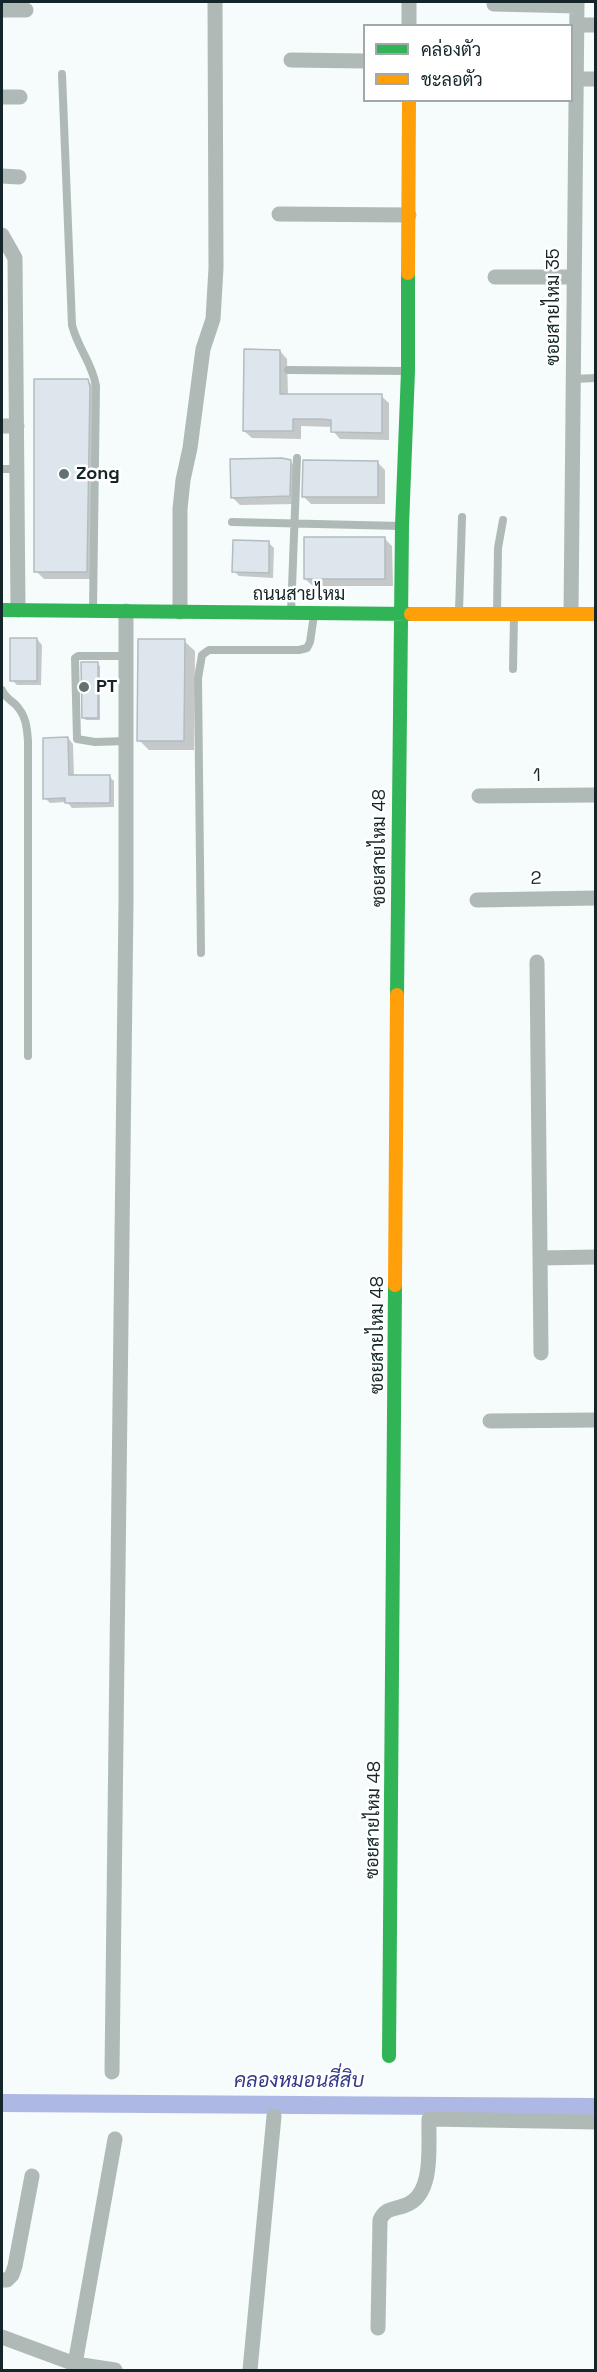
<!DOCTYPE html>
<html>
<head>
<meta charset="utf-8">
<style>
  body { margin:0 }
  #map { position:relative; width:597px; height:2372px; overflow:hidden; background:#f6fbfb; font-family:"Space Grotesk",Sarabun,sans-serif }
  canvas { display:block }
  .frame { position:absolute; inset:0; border:3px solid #142629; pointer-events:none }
  .legend { position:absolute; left:363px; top:24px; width:210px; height:78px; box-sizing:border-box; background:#fff; border:2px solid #a1a8a9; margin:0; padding:8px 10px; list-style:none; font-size:18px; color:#142629 }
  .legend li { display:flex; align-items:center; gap:12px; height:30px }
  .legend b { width:30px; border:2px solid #a1a8a9 }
</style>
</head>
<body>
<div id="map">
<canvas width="597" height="2372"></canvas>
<div class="frame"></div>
<ul class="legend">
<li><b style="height:8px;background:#30b455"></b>คล่องตัว</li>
<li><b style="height:8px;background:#ff9f0a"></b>ชะลอตัว</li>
</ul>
</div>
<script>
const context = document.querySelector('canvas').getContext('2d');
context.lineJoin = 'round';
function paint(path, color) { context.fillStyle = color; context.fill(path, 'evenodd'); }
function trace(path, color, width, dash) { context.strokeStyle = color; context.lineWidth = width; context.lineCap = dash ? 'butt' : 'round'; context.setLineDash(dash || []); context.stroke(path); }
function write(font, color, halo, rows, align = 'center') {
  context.font = font + ' "Space Grotesk",Sarabun,sans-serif'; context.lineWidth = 5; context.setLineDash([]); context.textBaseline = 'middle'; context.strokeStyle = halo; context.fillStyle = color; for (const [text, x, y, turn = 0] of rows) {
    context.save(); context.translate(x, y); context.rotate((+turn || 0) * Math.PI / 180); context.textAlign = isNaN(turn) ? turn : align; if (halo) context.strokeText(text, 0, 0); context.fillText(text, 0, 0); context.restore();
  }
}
paint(new Path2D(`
  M 280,351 L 287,359 L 288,395 L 381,396 L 389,403 L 389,440 L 340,439 L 333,431 L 333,427 L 301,426 L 301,439 L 252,438 L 244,431 Z
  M 88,381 L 96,389 L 95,579 L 44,579 L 36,571 Z
  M 290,461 L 298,469 L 297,504 L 240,505 L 232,497 Z
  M 377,462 L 385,470 L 385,504 L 311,504 L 303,496 Z
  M 385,539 L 392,546 L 393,586 L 313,586 L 305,579 Z
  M 269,543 L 274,548 L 273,578 L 239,576 L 234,571 Z
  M 37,639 L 42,645 L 41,685 L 17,685 L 12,680 Z
  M 184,641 L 195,651 L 194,750 L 149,750 L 139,740 Z
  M 97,663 L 100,666 L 100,720 L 86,720 L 84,718 Z
  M 68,738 L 73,744 L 74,777 L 109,776 L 114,781 L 114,807 L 72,808 L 67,802 L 50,803 L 45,798 Z`), '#0003');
trace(new Path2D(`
  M 2,2103 L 596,2107`), '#aeb8e5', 18);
const building = new Path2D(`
  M 244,349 L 280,350 L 280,394 L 382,394 L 382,433 L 331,432 L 331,420 L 321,419 L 293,419 L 293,431 L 243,431 Z
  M 34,379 L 88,379 L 90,387 L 87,572 L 34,572 Z
  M 282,458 L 291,460 L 290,496 L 231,498 L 230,459 Z
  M 303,460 L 378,461 L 378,497 L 302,497 Z
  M 304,537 L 385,537 L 385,579 L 304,579 Z
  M 233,540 L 269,541 L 269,573 L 232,572 Z
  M 10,638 L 37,638 L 37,681 L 10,681 Z
  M 138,639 L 185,639 L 184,741 L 137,741 Z
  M 81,662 L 98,662 L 98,718 L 82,718 Z
  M 68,737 L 69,775 L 110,775 L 110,803 L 65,803 L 65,798 L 43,799 L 43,738 Z`);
paint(building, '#dce6ec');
trace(building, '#b3bcc0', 1.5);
trace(new Path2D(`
  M 62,74 L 72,325 C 78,349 92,362 96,386 L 93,609
  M 288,370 L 406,371
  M 573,379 L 596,378
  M 2,469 L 17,469
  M 232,522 L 401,526
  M 459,611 L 462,517
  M 497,611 L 498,548 L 503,520
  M 291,613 L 297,458
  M 126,656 L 78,656 L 75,658 L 77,739 L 95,742 L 126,741
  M 513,669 L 514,616
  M 2,690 C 5,697 9,699 15,704 C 26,715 27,727 28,741 L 28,1056
  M 201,953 L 198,678 L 202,655 L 209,650 L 299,650 L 307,648 L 310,642 L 314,615`), '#afbab6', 8);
trace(new Path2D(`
  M 494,4 L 577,6
  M 2,10 L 26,10
  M 577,25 L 596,25
  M 409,26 L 409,2
  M 291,60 L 364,61
  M 577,79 L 596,79
  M 2,97 L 20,97
  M 2,176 L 19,177
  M 279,214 L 409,215
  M 2,235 L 15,258 L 18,610
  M 495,277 L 573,277
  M 2,426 L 17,426
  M 180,612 L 180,509 L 183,480 L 190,448 L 203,349 L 213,319 L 216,268 L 215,2
  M 571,613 L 577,2
  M 479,796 L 596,795
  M 477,900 L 596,898
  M 537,962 L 541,1353
  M 540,1258 L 596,1257
  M 490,1421 L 596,1420
  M 112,2072 L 126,902 L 126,611
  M 2,2280 L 7,2280 L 12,2275 L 15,2266 L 32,2176
  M 378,2328 L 380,2220 C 386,2207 394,2210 406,2205 C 435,2194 428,2145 429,2119 L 596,2122
  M 2,2337 L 75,2364 L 115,2139
  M 75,2364 L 115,2370
  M 250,2370 L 274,2116`), '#afbab6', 15);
trace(new Path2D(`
  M 2,610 L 411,614
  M 397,995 L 402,526 L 408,371 L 408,273
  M 389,2056 L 395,1285`), '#30b455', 14);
trace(new Path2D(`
  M 408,273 L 409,100
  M 411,614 L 596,614
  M 395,1285 L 397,995`), '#ff9f0a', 14);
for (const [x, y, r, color] of [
  [64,474,6,"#637172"],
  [84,687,6,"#637172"]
]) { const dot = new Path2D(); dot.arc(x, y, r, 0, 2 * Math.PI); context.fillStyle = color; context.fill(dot); trace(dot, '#fff', 2); }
write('18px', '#142629', '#fff', [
  ["ซอยสายไหม 35",554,307,-90],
  ["ถนนสายไหม",299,595],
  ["1",537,776,-1],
  ["ซอยสายไหม 48",380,848,-90],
  ["2",536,879,-1],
  ["ซอยสายไหม 48",378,1335,-90],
  ["ซอยสายไหม 48",374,1820,-89]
]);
write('bold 18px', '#142629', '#fff', [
  ["Zong",76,474],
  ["PT",96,687]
], 'left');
write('italic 20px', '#343b87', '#fff', [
  ["คลองหมอนสี่สิบ",299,2082]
]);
</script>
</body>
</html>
